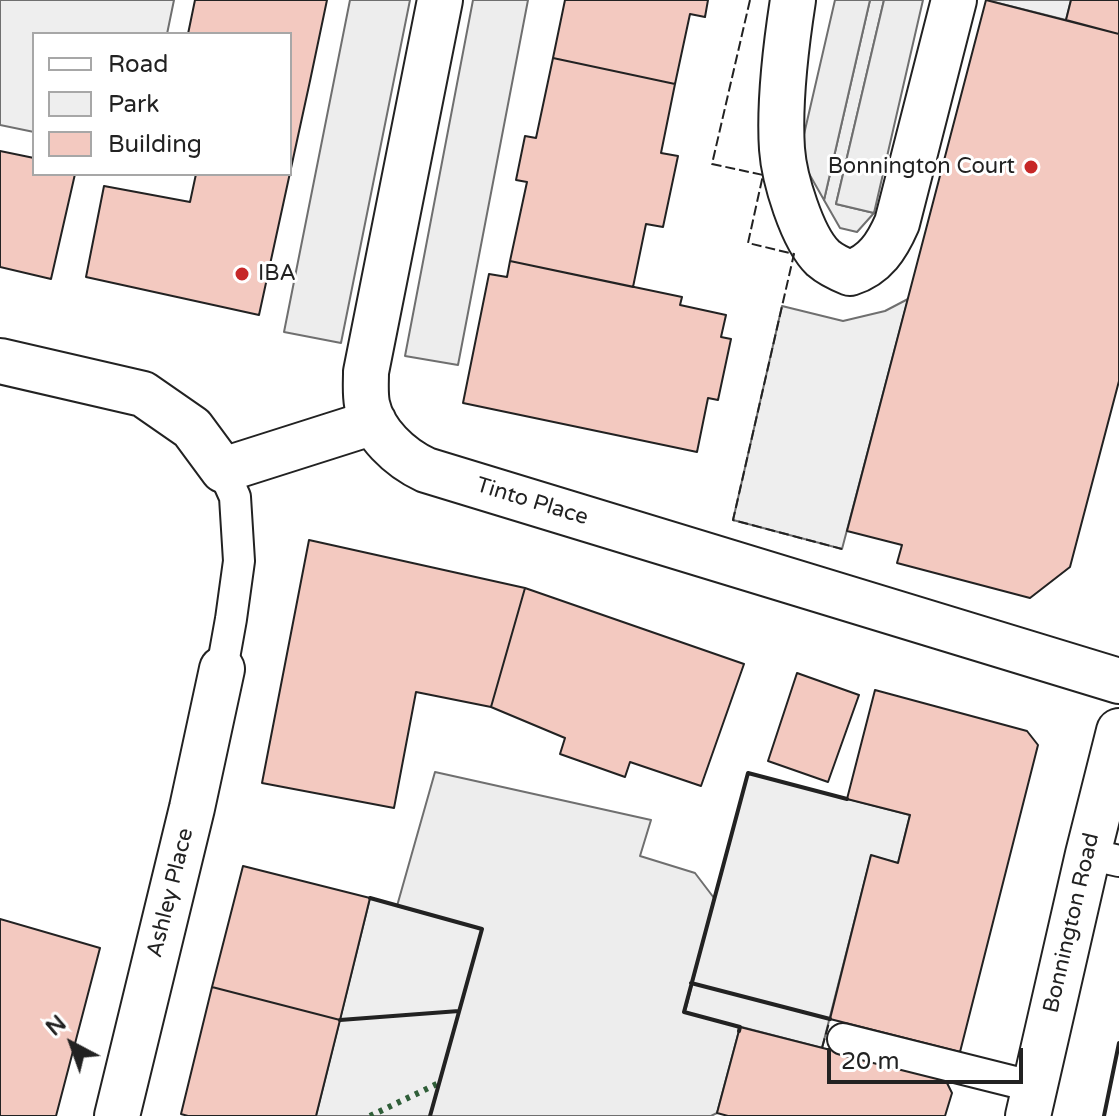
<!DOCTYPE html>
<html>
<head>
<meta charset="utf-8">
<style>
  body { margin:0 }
  #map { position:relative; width:1119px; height:1116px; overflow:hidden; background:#fff; font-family:"Varela Round",sans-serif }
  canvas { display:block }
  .legend { position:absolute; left:32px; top:32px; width:260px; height:144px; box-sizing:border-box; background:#fff; border:2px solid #a7a7a7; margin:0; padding:10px 14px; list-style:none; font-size:24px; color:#222 }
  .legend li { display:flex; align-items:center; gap:16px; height:40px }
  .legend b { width:40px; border:2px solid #a7a7a7 }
  .north { position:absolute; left:32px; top:1004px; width:80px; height:80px; -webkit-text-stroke:6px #fff; paint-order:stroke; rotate:319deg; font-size:22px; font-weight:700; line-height:32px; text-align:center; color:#222 }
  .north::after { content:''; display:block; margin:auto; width:28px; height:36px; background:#222; clip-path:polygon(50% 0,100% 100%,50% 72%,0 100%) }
  .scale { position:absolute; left:827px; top:1048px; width:196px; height:36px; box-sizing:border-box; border:4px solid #222; border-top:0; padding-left:10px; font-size:24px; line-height:28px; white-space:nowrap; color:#222; -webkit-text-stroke:6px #fff; paint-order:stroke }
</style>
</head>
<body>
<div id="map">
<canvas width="1119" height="1116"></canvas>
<ul class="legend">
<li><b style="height:10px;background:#fff"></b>Road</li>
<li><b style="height:22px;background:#eee"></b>Park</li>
<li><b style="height:22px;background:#f3c9c0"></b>Building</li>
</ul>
<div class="north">N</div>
<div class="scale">20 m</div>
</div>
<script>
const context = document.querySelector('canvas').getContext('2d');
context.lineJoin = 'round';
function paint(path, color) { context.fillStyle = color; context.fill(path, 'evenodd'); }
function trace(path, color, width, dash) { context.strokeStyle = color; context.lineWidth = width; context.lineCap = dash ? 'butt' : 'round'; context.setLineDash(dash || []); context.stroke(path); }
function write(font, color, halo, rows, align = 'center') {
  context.font = font + ' "Varela Round",sans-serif'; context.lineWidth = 6; context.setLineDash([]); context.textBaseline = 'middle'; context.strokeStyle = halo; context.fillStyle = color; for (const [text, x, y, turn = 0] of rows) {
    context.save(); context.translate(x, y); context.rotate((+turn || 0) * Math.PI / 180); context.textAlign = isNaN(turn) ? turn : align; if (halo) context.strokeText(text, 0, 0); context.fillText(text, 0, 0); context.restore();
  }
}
const green = new Path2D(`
  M 0,0 L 174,0 L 167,34 L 34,34 L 34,132 L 0,125 Z
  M 870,0 L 884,0 L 836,204 L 874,213 L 857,232 L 840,228 L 824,200 Z
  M 986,0 L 1071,0 L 1066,20 Z
  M 908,299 L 842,549 L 733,520 L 782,306 L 843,321 L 885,311 Z
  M 748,773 L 910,815 L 898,863 L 871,856 L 822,1048 L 684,1012 Z
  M 370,898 L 482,929 L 430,1116 L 316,1116 Z`);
paint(green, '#eee');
trace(green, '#6f6f6f', 2);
const parking = new Path2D(`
  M 350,0 L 410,0 L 341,343 L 284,332 Z
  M 473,0 L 528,0 L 458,365 L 405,356 Z
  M 835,0 L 870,0 L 824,200 L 799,156 Z
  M 884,0 L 923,0 L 874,213 L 836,204 Z
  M 435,772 L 651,820 L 640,856 L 695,873 L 714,898 L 685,1012 L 740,1027 L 717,1113 L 711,1116 L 430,1116 L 482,929 L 397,906 Z`);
paint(parking, '#ededed');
trace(parking, '#6f6f6f', 2);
const building = new Path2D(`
  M 195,0 L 327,0 L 310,81 L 259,315 L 86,277 L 104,186 L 190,202 L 196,174 L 290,174 L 290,34 L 188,34 Z
  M 565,0 L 708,0 L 705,17 L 690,14 L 675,84 L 553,58 Z
  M 986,0 L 1119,34 L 1119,381 L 1070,567 L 1030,598 L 897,563 L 902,545 L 847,531 Z
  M 1071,0 L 1119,0 L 1119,34 L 1066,20 Z
  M 553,58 L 675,84 L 661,153 L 678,156 L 663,227 L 646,224 L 633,287 L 510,261 L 527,182 L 516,180 L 525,136 L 536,138 Z
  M 0,151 L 34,158 L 34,174 L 75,174 L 51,279 L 0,267 Z
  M 510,261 L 682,297 L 680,305 L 726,315 L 721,337 L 731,339 L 718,400 L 708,398 L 697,452 L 463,403 L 489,274 L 507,277 Z
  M 309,540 L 525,588 L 491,707 L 416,692 L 394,808 L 262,783 Z
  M 525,588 L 744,664 L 701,786 L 630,762 L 625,777 L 560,754 L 565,738 L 491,707 Z
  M 797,673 L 859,695 L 828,782 L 768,761 Z
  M 875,690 L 1027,731 L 1038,745 L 960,1052 L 830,1019 L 871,855 L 898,863 L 910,815 L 847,799 Z
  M 243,866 L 370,898 L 340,1020 L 212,987 Z
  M 0,919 L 100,948 L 56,1116 L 0,1116 Z
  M 212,987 L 340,1020 L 316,1116 L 188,1116 L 181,1114 Z
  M 740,1027 L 945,1079 L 952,1093 L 945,1116 L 728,1116 L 717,1113 Z`);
paint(building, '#f3c9c0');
trace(building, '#222', 2);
const service = new Path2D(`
  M 222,669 L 231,619 L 239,561 L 235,497 L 223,470
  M 1088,854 L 1119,861
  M 843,1039 L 1035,1087`);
const minor = new Path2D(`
  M 440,0 L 366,372 C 366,383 365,393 367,404 C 373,433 400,458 426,470 L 1119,681
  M 793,0 C 786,45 779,104 782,149 C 784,178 802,238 823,258 C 831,265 840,269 850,273 C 875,265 887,246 897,223 L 954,0
  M 0,361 L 143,394 L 192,428 L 223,470 L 374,422
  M 117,1116 L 192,808 L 222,669`);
const secondary = new Path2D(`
  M 1028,1116 L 1088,854 L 1119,731`);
trace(service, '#222', 34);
trace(minor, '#222', 48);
trace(secondary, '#222', 48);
trace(service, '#fff', 30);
trace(minor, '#fff', 44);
trace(secondary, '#fff', 44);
trace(new Path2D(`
  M 370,1116 L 439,1083`), '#2f5e38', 6, [4, 6]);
trace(new Path2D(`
  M 750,0 L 712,164 L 763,175 L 748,243 L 794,254 L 733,520 L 842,549
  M 822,1048 L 830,1019`), '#222', 2, [10, 4]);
trace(new Path2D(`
  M 370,898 L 482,929 L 430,1116
  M 691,983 L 830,1019
  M 340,1020 L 459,1011
  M 739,1031 L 740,1027 L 684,1012 L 748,773 L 847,799
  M 1104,1116 L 1119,1043`), '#222', 4);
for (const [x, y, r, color] of [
  [1031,167,8,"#c62828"],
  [242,274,8,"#c62828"]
]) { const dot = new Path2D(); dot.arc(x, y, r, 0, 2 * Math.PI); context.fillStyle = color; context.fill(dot); trace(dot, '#fff', 3); }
write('22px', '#222', '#fff', [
  ["Bonnington Court",1015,167],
  ["IBA",258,274,"left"]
], 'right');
write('22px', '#222', '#fff', [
  ["Tinto Place",532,502,17],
  ["Ashley Place",171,893,-76],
  ["Bonnington Road",1072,923,-77]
]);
</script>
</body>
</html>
